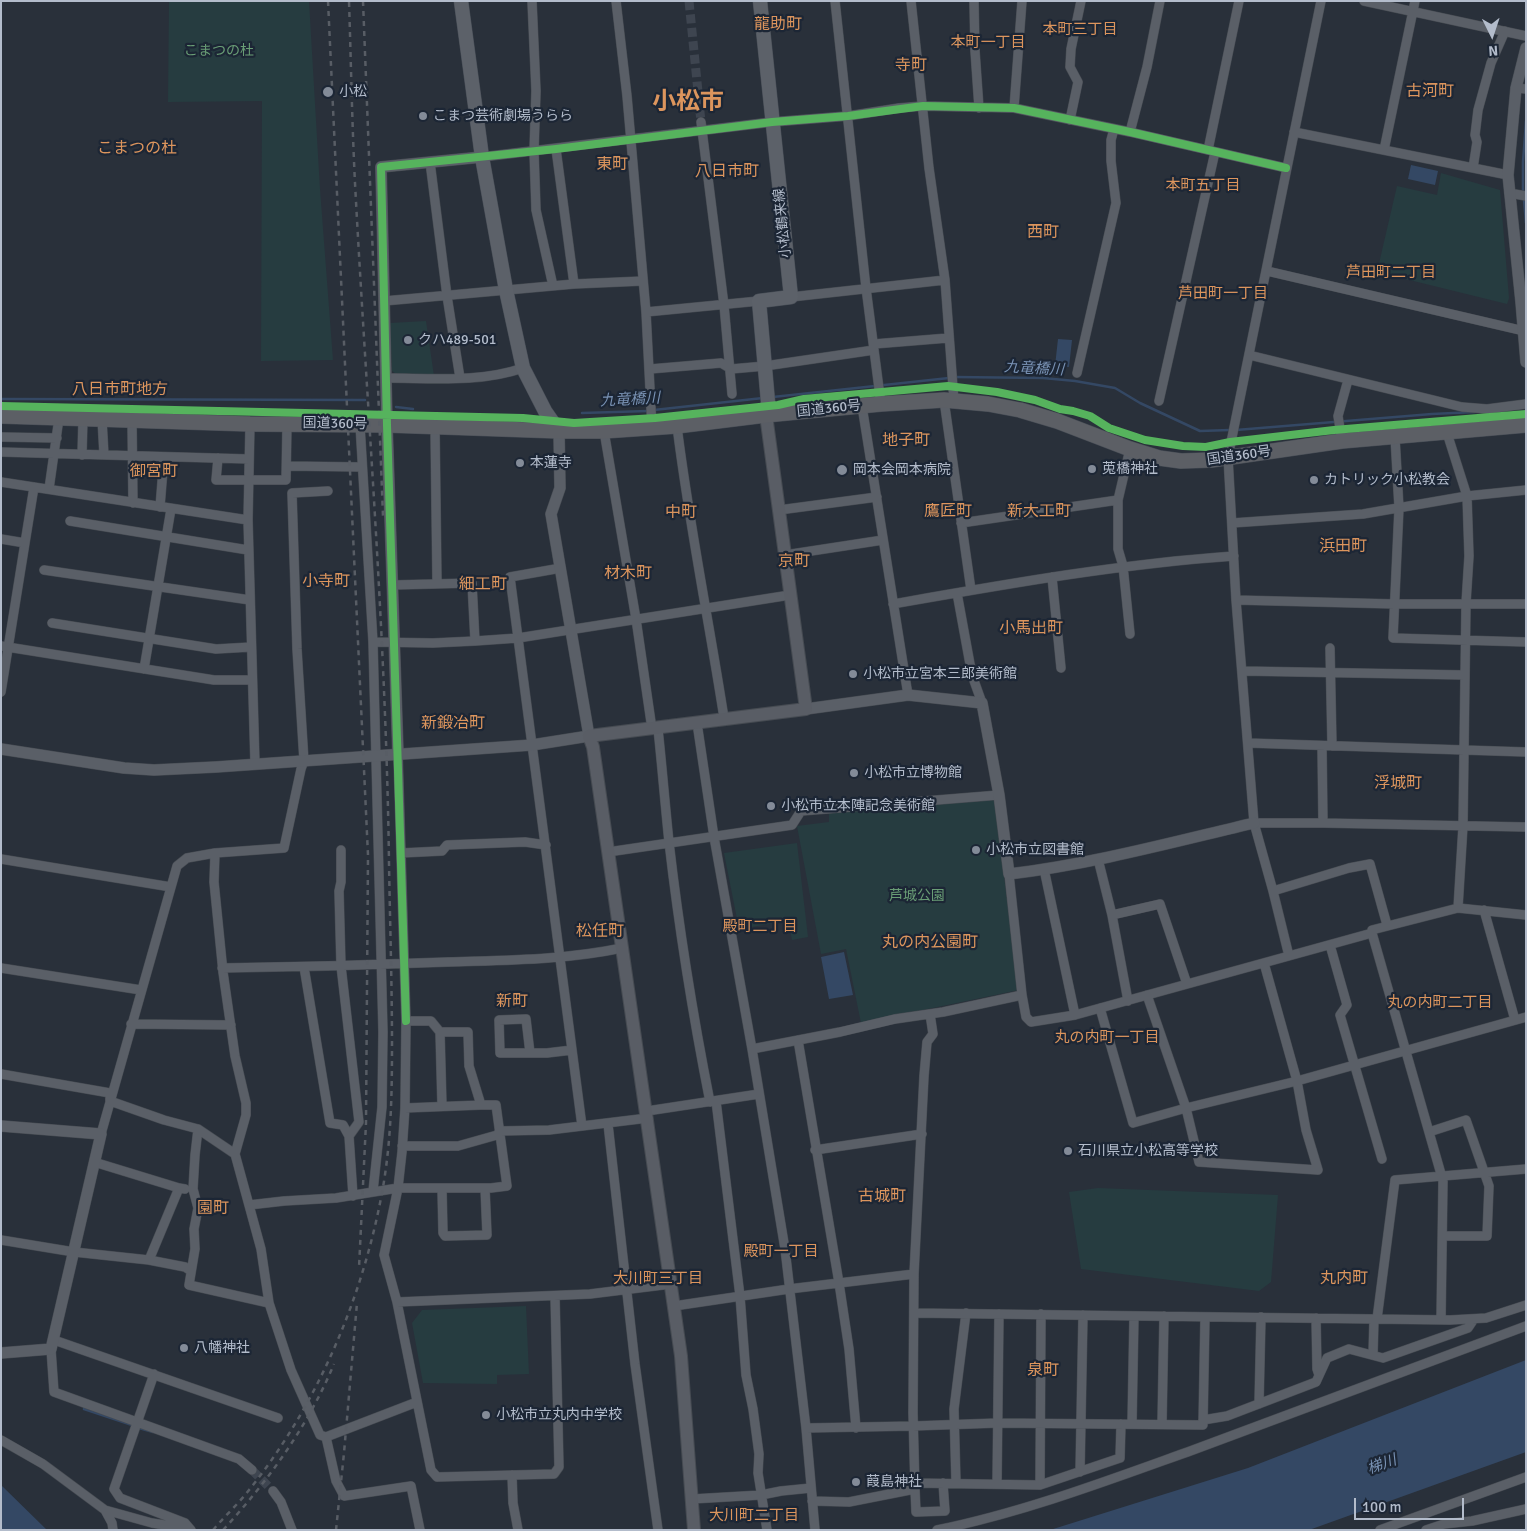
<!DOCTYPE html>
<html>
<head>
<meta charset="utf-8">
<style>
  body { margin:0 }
  #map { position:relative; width:1527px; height:1531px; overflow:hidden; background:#29303a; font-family:Signika,sans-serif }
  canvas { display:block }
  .frame { position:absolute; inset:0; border:2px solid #b3bccb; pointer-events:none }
  .north { position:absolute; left:1467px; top:10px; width:50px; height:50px; -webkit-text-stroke:4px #1c2635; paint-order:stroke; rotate:176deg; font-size:14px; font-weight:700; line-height:20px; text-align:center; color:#b3bccb }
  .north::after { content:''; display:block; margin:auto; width:18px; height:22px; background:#b3bccb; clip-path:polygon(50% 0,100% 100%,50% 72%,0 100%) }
  .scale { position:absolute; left:1354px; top:1498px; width:110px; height:22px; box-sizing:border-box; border:2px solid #b3bccb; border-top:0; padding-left:6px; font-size:15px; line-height:18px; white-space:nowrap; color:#b3bccb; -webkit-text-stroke:4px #1c2635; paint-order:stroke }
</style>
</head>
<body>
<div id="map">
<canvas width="1527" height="1531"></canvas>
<div class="frame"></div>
<div class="north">N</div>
<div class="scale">100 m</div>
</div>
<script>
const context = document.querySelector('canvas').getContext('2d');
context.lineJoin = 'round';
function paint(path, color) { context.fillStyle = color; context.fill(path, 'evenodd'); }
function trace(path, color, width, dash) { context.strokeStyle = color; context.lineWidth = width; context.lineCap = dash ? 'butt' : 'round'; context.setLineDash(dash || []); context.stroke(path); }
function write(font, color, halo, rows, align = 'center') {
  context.font = font + ' Signika,"Noto Sans JP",sans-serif'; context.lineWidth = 4.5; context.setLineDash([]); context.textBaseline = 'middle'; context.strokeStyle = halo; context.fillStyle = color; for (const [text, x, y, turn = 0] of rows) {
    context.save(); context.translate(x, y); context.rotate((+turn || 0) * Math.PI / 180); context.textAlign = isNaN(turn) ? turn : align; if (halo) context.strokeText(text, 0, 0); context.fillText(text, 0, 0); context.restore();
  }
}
paint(new Path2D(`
  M 169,1 L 309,1 L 320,189 L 333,360 L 261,361 L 262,101 L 168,102 Z
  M 1441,173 L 1500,190 L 1509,298 L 1507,304 L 1377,272 L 1397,186 L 1437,195 Z
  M 426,321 L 434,376 L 396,374 L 392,371 L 390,323 Z
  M 994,800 L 1019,990 L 861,1023 L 846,949 L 821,954 L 797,826 L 829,822 L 829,812 Z
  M 797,843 L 808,937 L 792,940 L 788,921 L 739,929 L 724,853 Z
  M 1098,1188 L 1278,1195 L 1271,1282 L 1259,1291 L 1081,1269 L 1069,1192 Z
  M 526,1306 L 529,1374 L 497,1375 L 497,1384 L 423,1383 L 412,1323 L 422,1310 Z`), '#263c40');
paint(new Path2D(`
  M 1411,165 L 1438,171 L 1435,185 L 1408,179 Z
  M 1058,339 L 1072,340 L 1069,367 L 1055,366 Z
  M 844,952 L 853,995 L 829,999 L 821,957 Z
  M 1526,1360 L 1526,1452 L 1309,1530 L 1050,1530 L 1248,1468 Z
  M 1,1485 L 47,1530 L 1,1530 Z`), '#344864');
trace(new Path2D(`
  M 1523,191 L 1523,162 L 1526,121
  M 1524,200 L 1526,223
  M 954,377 L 1043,378 L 1075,381 L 1115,388 L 1140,403 L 1200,431 L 1230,430
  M 773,397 L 949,378
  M 2,399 L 365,400
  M 396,407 L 413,409
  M 654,410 L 763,398
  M 582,413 L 648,411
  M 1236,430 L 1432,414 L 1475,412
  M 84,1409 L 132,1425
  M 139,1428 L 153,1432`), '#344864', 2.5);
trace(new Path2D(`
  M 689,1 L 701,122
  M 252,1470 L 273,1491`), '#3e4550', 9, [9, 4.5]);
const minor = new Path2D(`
  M 532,1 L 536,91 L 534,151 L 536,210 L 553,286
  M 616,1 L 627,96 L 646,312 L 652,428
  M 835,1 L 866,288 L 881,404
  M 911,1 L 929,168 L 945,280 L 954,401
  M 974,1 L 975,51 L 979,108
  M 1364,1 L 1526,36
  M 1516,88 L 1526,89
  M 1014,108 L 1022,1
  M 1070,120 L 1078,82 L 1070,67 L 1071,49 L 1081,1
  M 701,122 L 724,305 L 732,394
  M 1130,132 L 1147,67 L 1160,1
  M 1294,132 L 1508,175
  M 556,149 L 574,284
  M 1208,150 L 1239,1
  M 1384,150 L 1415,1
  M 482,157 L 772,122 L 848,116 L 899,108 L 923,106 L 1014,108 L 1130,132 L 1286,168
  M 430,162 L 447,296 L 460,378
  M 1473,168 L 1477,142 L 1475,135 L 1478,110 L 1491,63 L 1505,31
  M 1509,193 L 1526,196
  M 1267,271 L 1524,331
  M 791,297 L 945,280
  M 384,301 L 574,284 L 643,281
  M 646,312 L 759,301
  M 874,344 L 948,338
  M 1249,355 L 1462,407 L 1487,409 L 1526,404
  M 650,369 L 721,363 L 731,369 L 765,366 L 874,350
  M 1077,373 L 1116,203 L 1111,161 L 1111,140 L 1114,129
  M 386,378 C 431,378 480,383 523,368
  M 944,400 L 971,590
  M 1159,401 L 1215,152
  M 862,406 L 908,695
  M 102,419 L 104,455
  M 132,420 L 133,503
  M 250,424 L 248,520 L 255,764
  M 360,425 L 373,642 L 383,1032 L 382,1107 L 373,1191
  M 677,426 C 689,524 709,621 724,718
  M 435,427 L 437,583
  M 604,431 L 636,619 L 652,729
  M 1447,433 L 1467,496 L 1469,556 L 1466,603 L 1463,826 L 1458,908
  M 1,437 L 57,438
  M 1395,437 L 1399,508 L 1393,638 L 1526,642
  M 1342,441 L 1338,416 L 1348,380
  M 1130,449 L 1118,500 L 1118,549 L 1123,566 L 1130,634
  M 1,452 L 249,459
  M 82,455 L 83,418
  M 218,458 L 216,480 L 286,480 L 287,424
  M 287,466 L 362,467
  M 1,482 L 248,520
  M 49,489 L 59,418
  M 160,507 L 164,457
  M 779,510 L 877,497
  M 70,521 L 248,550
  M 961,523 L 1118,500
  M 1232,523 L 1363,514 L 1467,496 L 1526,490
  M 1,539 L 25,543
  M 785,555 L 883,540
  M 561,568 L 510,577 L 582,1126
  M 44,570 L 250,600
  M 1052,577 L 1061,668
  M 393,585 L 472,583 L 475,641 L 518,638 L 790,595
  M 957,593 L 972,675 L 982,703
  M 1236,600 L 1395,604 L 1526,604
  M 893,604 C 1007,584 1119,564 1234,556
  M 52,623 L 216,649 L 251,647
  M 373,642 L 433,643 L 475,641
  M 1,646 L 214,680 L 252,680
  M 1330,648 L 1332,746
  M 144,669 L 171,509
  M 1243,671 L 1465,675
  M 1,692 L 34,487
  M 697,723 L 714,837 L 752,1049 L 785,1249 L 806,1428 L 815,1530
  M 658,729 C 662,766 665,804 669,842 C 679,929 693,1016 710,1102
  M 1248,743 L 1526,752
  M 1322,746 L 1323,823
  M 398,754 L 406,1021
  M 1254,823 L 1323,823 L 1526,827
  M 341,850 L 341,882 L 339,891 L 341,966 L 359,1122 L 349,1136 L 353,1196
  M 608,852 L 792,825 L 801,811 L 999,795
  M 215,853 L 214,882 L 223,972 L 235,1056 L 246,1103 L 246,1115 L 235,1154 L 261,1249 L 269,1303 L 291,1370 L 320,1435 L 326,1437 L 417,1402
  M 401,853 L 442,851 L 447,845 L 525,842 L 546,845
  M 1,859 L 171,887
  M 1098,859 L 1112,915 L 1128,1001
  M 1044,869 L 1075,1015
  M 1009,874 L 1022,995 L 1026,1017 L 1031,1022 L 1075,1015 L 1372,933 L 1372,930 L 1458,908 L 1526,915
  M 1273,891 L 1349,868 L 1370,864 L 1387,925
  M 1484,910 L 1515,1020
  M 1112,915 L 1160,904 L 1187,984
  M 1372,933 L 1443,1181 L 1441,1320
  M 1330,945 L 1347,1005 L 1340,1015 L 1382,1159
  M 1289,956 L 1273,891 L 1254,823 L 1236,600 L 1228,457 L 1321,1
  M 304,967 L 330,1123 L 343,1125 L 349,1136
  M 1,968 L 141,990
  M 222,968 C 298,967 373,965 448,962 C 506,960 565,960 622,948
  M 1147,995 L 1186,1108 L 1199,1162 L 1318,1170 L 1306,1130 L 1297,1081 L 1264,963
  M 1100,1008 L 1133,1123 L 1186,1108 L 1297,1081 L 1526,1017
  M 131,1024 L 231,1025
  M 440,1032 L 442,1106
  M 798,1040 L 839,1283 L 849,1349 L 856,1428
  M 752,1049 L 840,1032 L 895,1019 L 943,1012 L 1022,995
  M 530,1053 L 526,1019 L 499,1020 L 500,1053 L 547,1053 L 572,1050
  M 1,1074 L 110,1093 L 110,1101 L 164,1120 L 198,1129 L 235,1154
  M 716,1101 L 740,1296 L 746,1375 L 753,1409 L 759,1454 L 758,1473 L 767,1530
  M 405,1108 L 481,1105
  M 647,1111 L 759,1094
  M 608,1124 L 635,1364 L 658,1530
  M 198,1129 L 195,1155 L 193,1189 L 198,1208 L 194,1229 L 195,1249 L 189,1285 L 269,1303
  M 1429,1132 L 1466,1120 L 1489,1186 L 1487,1236 L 1443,1236
  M 101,1134 L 177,866 L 187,858 L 215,853 L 284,848 L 301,769 L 304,761 L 297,649 L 292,493 L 328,491
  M 402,1146 L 458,1146 L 497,1135 L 500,1131 L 549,1130 L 648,1118
  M 815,1150 L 922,1134
  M 94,1162 L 179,1188 L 185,1189
  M 442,1189 L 443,1233 L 445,1236 L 487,1235 L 485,1188
  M 249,1205 L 284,1201 L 336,1198 L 398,1188 L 491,1188 L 507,1186 L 496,1105 L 481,1105 L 469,1066 L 468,1032 L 440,1032 L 431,1021 L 406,1021 L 405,1108 L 402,1152 L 398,1188 L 384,1255 L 397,1302 L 431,1470 L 437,1477 L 554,1474 L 559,1467 L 555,1296
  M 1,1240 L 74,1252 L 149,1260 L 179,1188
  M 149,1260 L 185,1267 L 191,1271
  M 397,1302 L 590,1294 L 671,1284
  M 674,1306 L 789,1289 L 914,1274
  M 914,1313 L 1450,1320 L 1486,1318 L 1526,1305
  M 1316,1318 L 1317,1369 L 1319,1375
  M 1377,1319 L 1395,1180 L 1526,1169
  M 54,1340 L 278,1418
  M 51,1349 L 54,1392 L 239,1459 L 252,1470
  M 1373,1355 L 1374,1319
  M 154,1374 L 114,1489 L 120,1498 L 185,1523 L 191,1530
  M 1259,1404 L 1261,1317
  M 1203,1420 L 1227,1416 L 1316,1382 L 1327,1358 L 1349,1349 L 1383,1358 L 1468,1328 L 1474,1319
  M 1132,1424 L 1134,1316
  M 1162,1424 L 1164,1316
  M 806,1428 L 913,1426 L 998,1423 L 1203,1425 L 1205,1317
  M 326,1437 L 336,1481 L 344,1496 L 411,1486 L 420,1530
  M 1,1440 L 43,1464 L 105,1510 L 112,1523 L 113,1530
  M 1080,1472 L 1083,1315
  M 512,1475 L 513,1503 L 518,1530
  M 914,1483 L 1040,1485 L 1120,1458 L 1121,1424
  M 956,1483 L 954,1409 L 966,1313
  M 997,1484 L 999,1314
  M 1040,1485 L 1041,1314
  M 915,1489 L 916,1512 L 945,1511 L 943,1483
  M 273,1491 L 281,1502 L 292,1530
  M 692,1499 L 761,1495 L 781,1491 L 811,1488
  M 812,1501 L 849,1502 L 915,1489 L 913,1413 L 914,1274 L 924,1076 L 927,1042 L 933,1034 L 930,1014
  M 105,1510 L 152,1523 L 190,1529
  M 937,1530 C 1025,1512 1109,1480 1193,1450 C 1304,1409 1415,1367 1526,1326
  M 1380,1530 L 1526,1477
  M 1426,1530 L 1444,1524 L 1472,1521 L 1526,1509`);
const tertiary = new Path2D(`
  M 1526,48 L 1516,88 L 1508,175 L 1521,302 L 1526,362
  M 806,709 L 908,695 L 982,703 L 999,795 L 1009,874 C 1092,864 1173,842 1254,823
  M 1,749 L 124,768 L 154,770 L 216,767 L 532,745 L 589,736 L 551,514 L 560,488 L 559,431
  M 398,754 L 387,425 L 381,167 L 482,157
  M 1,1126 L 101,1134 L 51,1349 L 1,1353`);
const secondary = new Path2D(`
  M 694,1530 L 681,1356 L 593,747 L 589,736 L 806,709 L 766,415`);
const primary = new Path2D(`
  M 461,1 L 482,157 L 506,290 L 523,368 L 545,411 L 559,431
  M 760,1 L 791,297 L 759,301 L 768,402 L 766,415`);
const trunk = new Path2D(`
  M 1,416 L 250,424 L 387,425 L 559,431 L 604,431 L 677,426 L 766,415 L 881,404 L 944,400 L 988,404 L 1020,410 L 1057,421 L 1130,449 L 1159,458 L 1181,461 L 1211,460 L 1342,441 L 1526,425`);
trace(minor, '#464b52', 10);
trace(tertiary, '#464b52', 12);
trace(secondary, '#464b52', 14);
trace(primary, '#474d56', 15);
trace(trunk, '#464c55', 16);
trace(minor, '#5a5f67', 9);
trace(tertiary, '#5a5f67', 11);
trace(secondary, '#595d65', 12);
trace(primary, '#5c6169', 14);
trace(trunk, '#5c5f65', 15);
trace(new Path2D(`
  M 328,1 L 368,855 L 366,1123 L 359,1268
  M 363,1 L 383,516
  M 213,1530 C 223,1518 235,1507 245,1495 C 313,1412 359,1308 380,1203 C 391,1150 392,1099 392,1045 C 392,985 390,924 389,863 C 386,636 367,410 355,183 C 352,123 351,62 349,1
  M 223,1530 C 269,1480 308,1426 334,1364
  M 336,1530 L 344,1453 L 357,1303`), '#585d65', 2.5, [5, 5]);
trace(new Path2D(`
  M 1,406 L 523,418 L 574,423 L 655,418 L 778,405 L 804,399 L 948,386 L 997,392 L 1035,400 L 1060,409 L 1073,411 L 1090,416 L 1109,428 L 1145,440 L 1183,446 L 1206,447 L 1230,442 L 1334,430 L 1526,414
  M 406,1021 L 387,425 L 381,167 L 556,149 L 772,122 L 848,116 L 923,106 L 1014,108 L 1130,132 L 1286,168`), '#56b35d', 8);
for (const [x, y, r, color] of [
  [328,92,6,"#838b98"],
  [423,116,5,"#838b98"],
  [408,340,5,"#838b98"],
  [520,463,5,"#838b98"],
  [1092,469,5,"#838b98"],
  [842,470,6,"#838b98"],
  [1314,480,5,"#838b98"],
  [853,674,5,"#838b98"],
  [854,773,5,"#838b98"],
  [771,806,5,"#838b98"],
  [976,850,5,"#838b98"],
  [1068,1151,5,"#838b98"],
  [184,1348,5,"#838b98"],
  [486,1415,5,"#838b98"],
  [856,1482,5,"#838b98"]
]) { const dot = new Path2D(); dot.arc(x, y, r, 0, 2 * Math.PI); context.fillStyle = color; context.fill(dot); trace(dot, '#1c2635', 2); }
write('14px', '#699d75', '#1c2635', [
  ["こまつの杜",219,51],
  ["芦城公園",917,896]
]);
write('14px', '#b3bccb', '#1c2635', [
  ["小松",339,92],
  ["こまつ芸術劇場うらら",433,116],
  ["クハ489-501",418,340],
  ["本蓮寺",530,463],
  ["莵橋神社",1102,469],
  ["岡本会岡本病院",853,470],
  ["カトリック小松教会",1324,480],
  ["小松市立宮本三郎美術館",863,674],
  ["小松市立博物館",864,773],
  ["小松市立本陣記念美術館",781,806],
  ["小松市立図書館",986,850],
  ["石川県立小松高等学校",1078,1151],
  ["八幡神社",194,1348],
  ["小松市立丸内中学校",496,1415],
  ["葭島神社",866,1482]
], 'left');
write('14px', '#b3bccb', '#1c2635', [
  ["小松鶴来線",783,223,-96],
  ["国道360号",829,409,-6],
  ["国道360号",335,424,1],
  ["国道360号",1239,456,-8]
]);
write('15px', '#dc955d', '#1c2635', [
  ["本町三丁目",1080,30],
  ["本町一丁目",988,43],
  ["本町五丁目",1203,186],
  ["芦田町二丁目",1391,273],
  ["芦田町一丁目",1223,294],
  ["殿町二丁目",760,927],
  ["丸の内町二丁目",1440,1003],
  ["丸の内町一丁目",1107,1038],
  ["殿町一丁目",781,1252],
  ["大川町三丁目",658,1279],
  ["大川町二丁目",754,1516]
]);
write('italic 15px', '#7992b4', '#1c2635', [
  ["九竜橋川",1034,369,3],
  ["九竜橋川",630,400,-3],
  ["梯川",1382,1465,-20]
]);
write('16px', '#dc955d', '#1c2635', [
  ["龍助町",778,25],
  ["寺町",911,66],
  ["古河町",1430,92],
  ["こまつの杜",137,149],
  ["東町",612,165],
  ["八日市町",727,172],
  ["西町",1043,233],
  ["八日市町地方",120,390],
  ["地子町",906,441],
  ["御宮町",154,472],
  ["鷹匠町",948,512],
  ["新大工町",1039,512],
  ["中町",681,513],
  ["浜田町",1343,547],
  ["京町",794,562],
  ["材木町",628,574],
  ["小寺町",326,582],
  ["細工町",483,585],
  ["小馬出町",1031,629],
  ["新鍛冶町",453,724],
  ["浮城町",1398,784],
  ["松任町",600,932],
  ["丸の内公園町",930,943],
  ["新町",512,1002],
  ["古城町",882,1197],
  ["園町",213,1209],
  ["丸内町",1344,1279],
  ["泉町",1043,1371]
]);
write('bold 24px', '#dc955d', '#1c2635', [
  ["小松市",688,103]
]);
</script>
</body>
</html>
